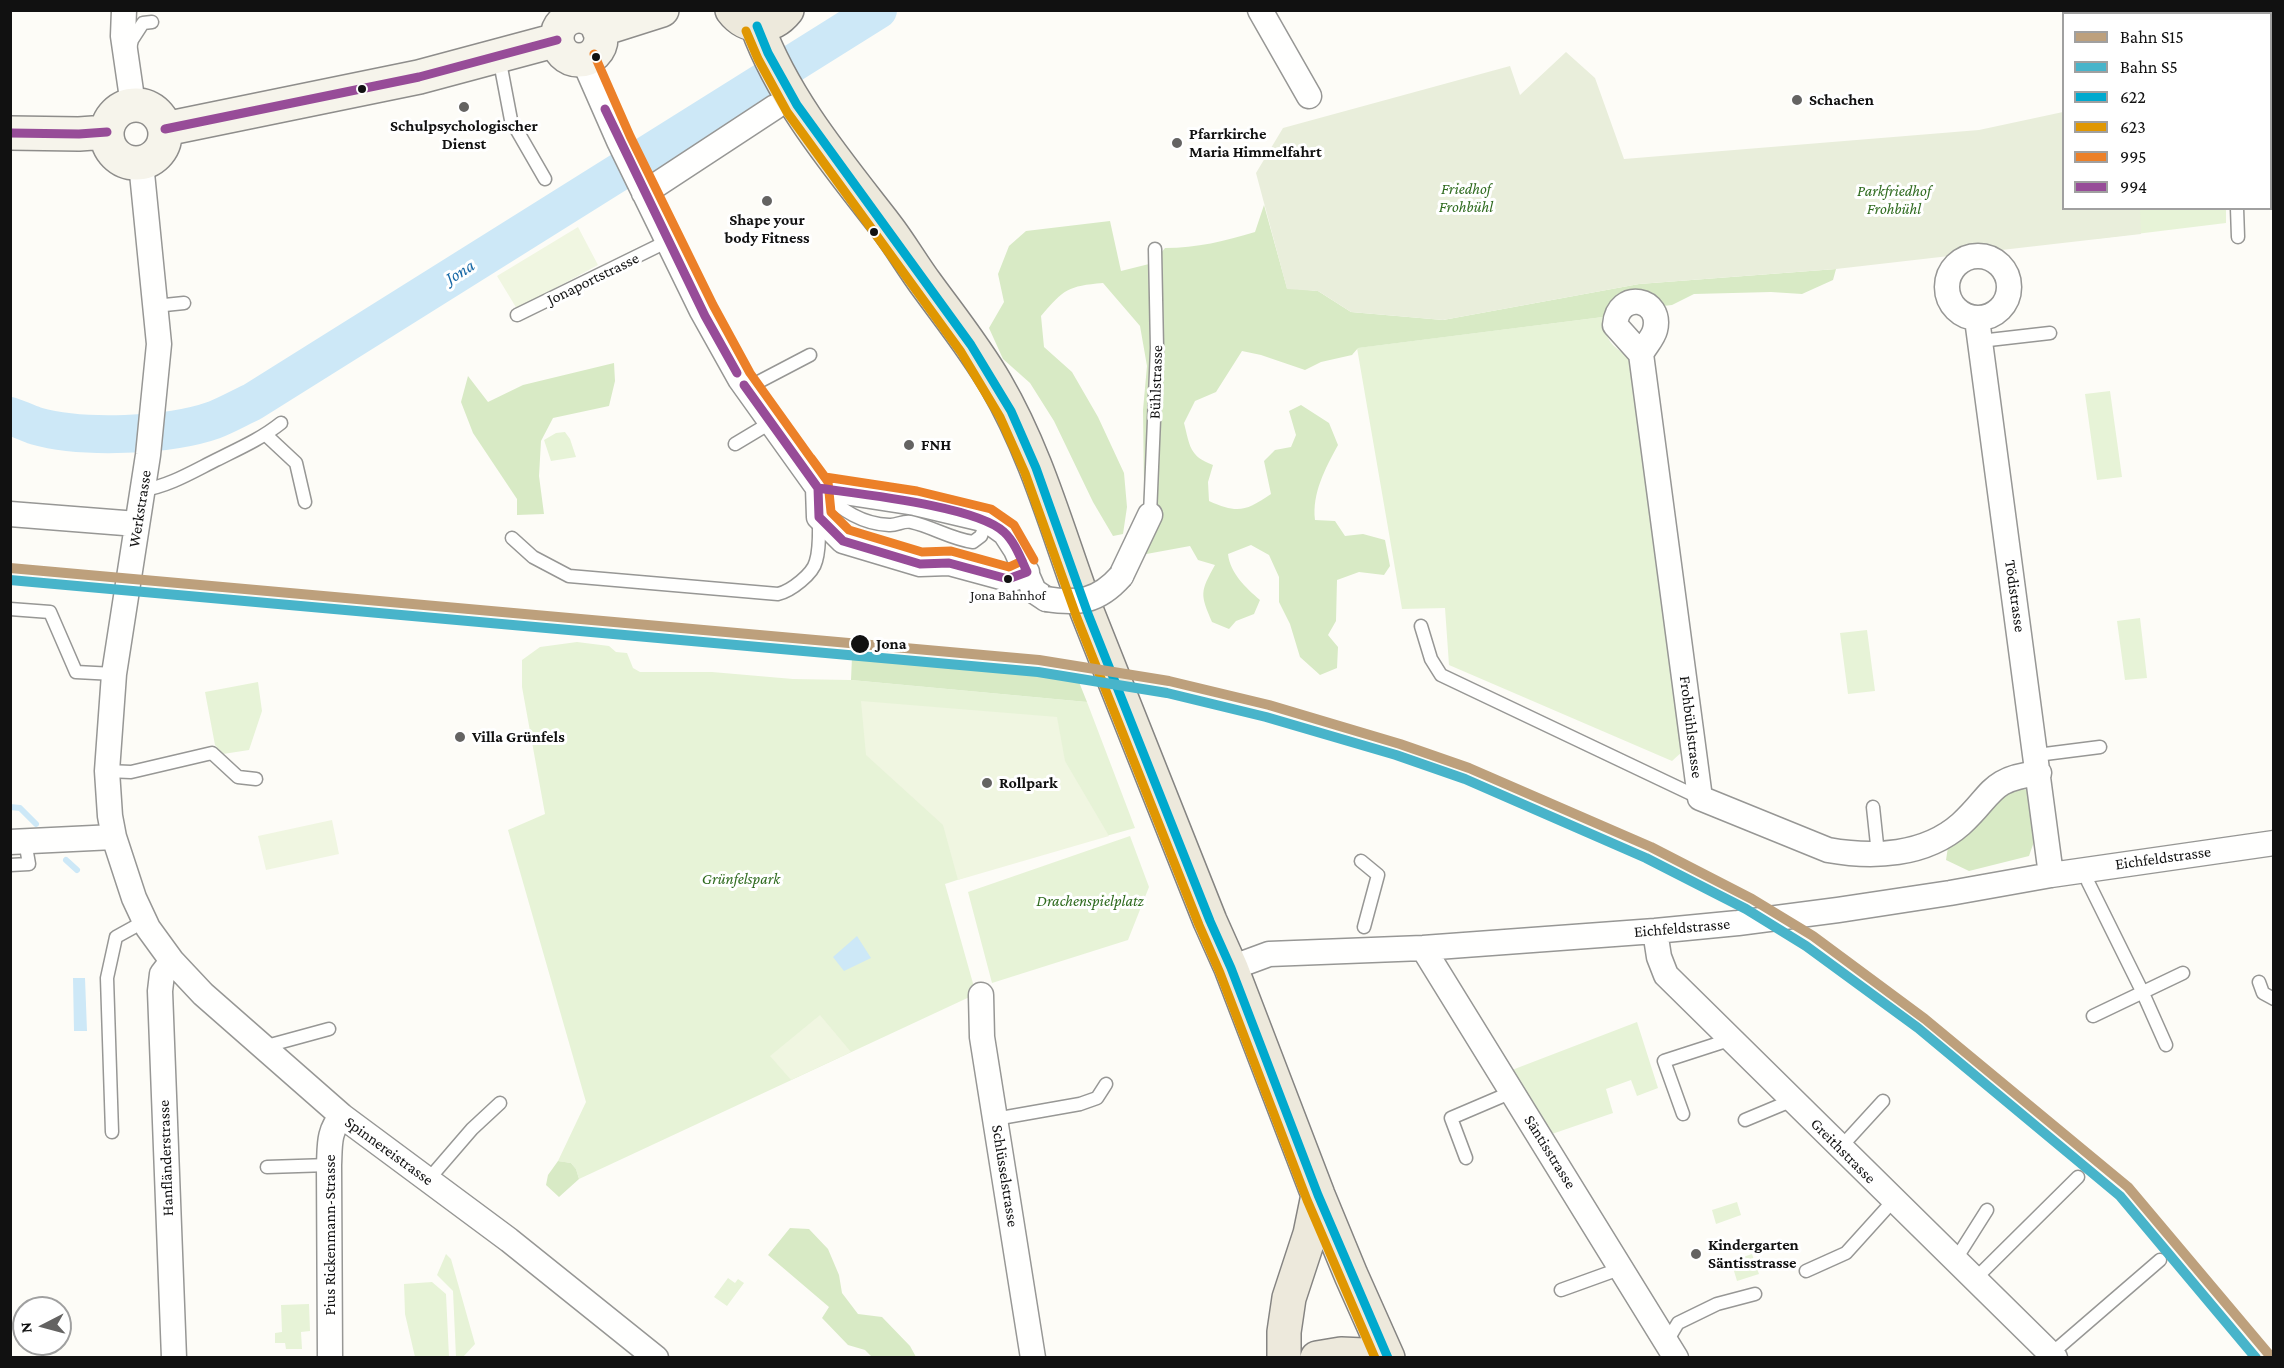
<!DOCTYPE html>
<html>
<head>
<meta charset="utf-8">
<style>
  body { margin:0 }
  #map { position:relative; width:2284px; height:1368px; overflow:hidden; background:#fdfcf7; font-family:"Crimson Pro",serif }
  canvas { display:block }
  .frame { position:absolute; inset:0; border:12px solid #111; pointer-events:none }
  .legend { position:absolute; left:2062px; top:12px; width:210px; height:198px; box-sizing:border-box; background:#fff; border:2px solid #a0a0a0; margin:0; padding:8px 10px; list-style:none; font-size:18px; color:#111 }
  .legend li { display:flex; align-items:center; gap:12px; height:30px }
  .legend b { width:30px; border:2px solid #a0a0a0 }
  .north { position:absolute; left:12px; top:1296px; width:60px; height:60px; box-sizing:border-box; background:#fff; border:2px solid #a0a0a0; border-radius:50%; rotate:264deg; font-size:16px; font-weight:700; line-height:24px; text-align:center; color:#111 }
  .north::after { content:''; display:block; margin:auto; width:21px; height:27px; background:#646362; clip-path:polygon(50% 0,100% 100%,50% 72%,0 100%) }
</style>
</head>
<body>
<div id="map">
<canvas width="2284" height="1368"></canvas>
<div class="frame"></div>
<ul class="legend">
<li><b style="height:8px;background:#bda07c"></b>Bahn S15</li>
<li><b style="height:8px;background:#48b4ca"></b>Bahn S5</li>
<li><b style="height:8px;background:#00a9ce"></b>622</li>
<li><b style="height:8px;background:#e09702"></b>623</li>
<li><b style="height:8px;background:#ec8028"></b>995</li>
<li><b style="height:8px;background:#974c98"></b>994</li>
</ul>
<div class="north">N</div>
</div>
<script>
const context = document.querySelector('canvas').getContext('2d');
context.lineJoin = 'round';
function paint(path, color) { context.fillStyle = color; context.fill(path, 'evenodd'); }
function trace(path, color, width, dash) { context.strokeStyle = color; context.lineWidth = width; context.lineCap = dash ? 'butt' : 'round'; context.setLineDash(dash || []); context.stroke(path); }
function write(font, color, halo, rows, align = 'center') {
  context.font = font + ' "Crimson Pro",serif'; context.lineWidth = 6; context.setLineDash([]); context.textBaseline = 'middle'; context.strokeStyle = halo; context.fillStyle = color; for (const [text, x, y, turn = 0] of rows) {
    context.save(); context.translate(x, y); context.rotate((+turn || 0) * Math.PI / 180); context.textAlign = isNaN(turn) ? turn : align; if (halo) context.strokeText(text, 0, 0); context.fillText(text, 0, 0); context.restore();
  }
}
paint(new Path2D(`
  M 2118,209 L 2226,209 L 2226,223 L 2095,239 Z
  M 1603,317 C 1606,340 1610,345 1629,357 L 1683,751 L 1672,761 L 1449,665 L 1445,608 L 1402,609 L 1357,348 Z
  M 2110,391 L 2122,477 L 2097,480 L 2085,394 Z
  M 565,432 L 570,439 L 576,457 L 551,461 L 544,440 L 556,433 Z
  M 2140,618 L 2147,678 L 2125,680 L 2117,621 Z
  M 1867,630 L 1875,691 L 1848,694 L 1840,633 Z
  M 577,642 L 609,646 L 616,652 L 627,653 L 633,668 L 640,672 L 712,672 L 793,679 L 851,680 L 1087,702 L 1135,828 L 1012,862 L 945,884 L 976,994 L 579,1179 L 576,1169 L 571,1163 L 558,1161 L 586,1102 L 508,830 L 545,814 L 522,687 L 522,660 L 540,647 Z
  M 258,682 L 262,711 L 249,750 L 223,754 L 215,745 L 205,692 Z
  M 1130,836 L 1149,887 L 1128,940 L 992,983 L 968,892 Z
  M 1637,1022 L 1658,1088 L 1637,1096 L 1631,1080 L 1606,1089 L 1613,1113 L 1552,1134 L 1512,1070 Z
  M 1737,1202 L 1741,1215 L 1716,1224 L 1712,1210 Z
  M 446,1254 L 451,1259 L 475,1344 L 463,1357 L 456,1357 L 453,1291 L 437,1275 Z
  M 1752,1254 L 1759,1274 L 1737,1281 L 1731,1261 Z
  M 728,1278 L 735,1283 L 738,1279 L 744,1283 L 727,1306 L 714,1297 Z
  M 432,1282 L 446,1294 L 449,1357 L 415,1357 L 405,1314 L 404,1284 Z
  M 309,1304 L 310,1331 L 301,1332 L 302,1349 L 286,1349 L 285,1343 L 275,1343 L 275,1333 L 282,1332 L 281,1305 Z`), '#e7f3d7');
paint(new Path2D(`
  M 1264,205 L 1287,288 L 1318,291 L 1351,312 L 1443,320 L 1639,284 L 1836,269 L 1833,280 L 1802,294 L 1771,292 L 1694,294 L 1672,305 L 1654,307 L 1620,300 L 1603,317 L 1358,348 L 1352,355 L 1321,362 L 1305,370 L 1261,355 L 1242,351 L 1216,392 L 1195,401 L 1184,423 C 1190,446 1189,456 1213,465 L 1208,482 L 1209,501 C 1238,514 1246,511 1271,494 L 1264,461 L 1275,450 L 1291,447 L 1296,435 L 1289,411 L 1301,405 L 1329,423 L 1338,445 C 1325,469 1312,493 1315,520 L 1335,521 L 1345,536 L 1363,534 L 1385,540 L 1390,566 L 1384,575 L 1359,572 L 1337,580 L 1336,621 L 1328,635 L 1338,647 L 1337,668 L 1320,675 L 1300,657 L 1290,624 L 1279,602 L 1279,577 L 1269,555 L 1251,545 L 1228,554 C 1230,573 1246,588 1260,600 L 1254,614 L 1236,621 L 1229,629 L 1212,622 C 1200,594 1200,592 1215,565 L 1198,560 L 1190,546 L 1141,555 L 1144,490 L 1143,410 L 1147,366 L 1140,326 L 1103,283 C 1068,286 1064,289 1041,316 L 1044,347 L 1072,372 L 1098,417 L 1124,473 L 1127,507 L 1123,534 L 1113,536 L 1093,502 L 1054,421 L 1030,383 L 1003,359 L 989,328 L 1004,302 L 998,274 L 1009,246 L 1026,231 L 1110,221 L 1121,271 L 1153,263 L 1165,248 C 1197,248 1225,241 1255,232 Z
  M 614,363 L 615,381 L 609,406 L 553,418 L 541,441 L 539,476 L 544,514 L 517,515 L 517,499 L 473,433 L 461,402 L 468,376 L 488,402 L 523,385 Z
  M 852,657 L 1077,677 L 1087,702 L 851,680 Z
  M 2012,787 L 2027,790 L 2033,806 L 2037,833 L 2029,856 L 1969,871 L 1946,860 L 1948,847 Z
  M 558,1161 L 571,1163 L 576,1169 L 579,1179 L 559,1197 L 546,1185 L 548,1175 Z
  M 790,1228 L 809,1229 L 828,1249 L 839,1275 L 842,1293 L 858,1314 L 882,1317 L 910,1346 L 916,1357 L 872,1357 L 865,1350 L 848,1345 L 822,1318 L 829,1307 L 768,1255 Z`), '#d8eac5');
paint(new Path2D(`
  M 1566,52 L 1595,78 L 1624,159 L 1979,130 L 2063,112 L 2064,208 L 2140,209 L 2141,234 L 1836,269 L 1639,284 L 1443,320 L 1351,312 L 1318,291 L 1287,289 L 1256,173 L 1283,128 L 1510,66 L 1520,95 Z`), '#e9eedb');
paint(new Path2D(`
  M 578,227 L 598,265 L 517,309 L 497,276 Z
  M 861,701 L 1057,717 L 1065,761 L 1109,836 L 958,880 L 943,825 L 866,755 Z
  M 332,820 L 339,854 L 266,870 L 258,836 Z
  M 820,1015 L 851,1052 L 791,1080 L 770,1056 Z`), '#f0f6e1');
paint(new Path2D(`
  M 857,936 L 871,958 L 844,971 L 833,957 Z
  M 73,978 L 85,978 L 87,1031 L 74,1031 Z`), '#cde8f7');
trace(new Path2D(`
  M 10,807 L 20,808 L 36,824
  M 66,860 L 77,870`), '#cde8f7', 6);
trace(new Path2D(`
  M 10,416 C 19,419 28,423 36,426 C 82,439 169,436 214,420 C 227,415 239,408 252,402 L 878,10`), '#cde8f7', 38);
const lane = new Path2D(`
  M 2230,10 L 2231,14
  M 130,48 L 132,40 L 143,23 L 152,22
  M 499,57 L 511,120 L 545,179
  M 2237,208 L 2238,237
  M 155,306 L 184,303
  M 517,315 L 668,241
  M 1980,341 L 2050,333
  M 747,388 L 810,355
  M 266,435 L 296,463 L 305,502
  M 735,444 L 770,423
  M 143,490 C 169,486 192,472 216,460 C 238,449 261,439 281,423
  M 823,493 C 842,510 862,524 889,525 C 896,526 904,520 911,522 C 933,527 951,539 973,542 L 981,536 L 987,520
  M 1150,515 L 1157,348 L 1155,249
  M 512,538 L 533,557 L 569,576 L 778,594 C 791,591 813,574 816,561 C 820,548 819,532 819,519
  M 10,609 L 50,612 L 76,672 L 114,674
  M 1421,626 L 1431,659 L 1441,675 L 1700,798
  M 2037,755 L 2100,747
  M 107,771 L 131,772 L 212,753 L 238,777 L 256,779
  M 1873,807 L 1878,854
  M 1361,861 L 1378,875 L 1364,927
  M 10,865 L 29,864 L 25,841
  M 2086,869 L 2088,882 L 2142,991 L 2166,1045
  M 2259,982 L 2263,993 L 2274,999
  M 2093,1016 L 2183,973
  M 267,1050 L 274,1044 L 329,1029
  M 1683,1114 L 1664,1061 L 1732,1039
  M 995,1119 L 1080,1104 L 1097,1098 L 1106,1084
  M 1745,1120 L 1793,1100
  M 112,1132 L 107,978 L 116,937 L 145,921
  M 1840,1148 L 1883,1101
  M 1466,1158 L 1451,1118 L 1512,1092
  M 267,1167 L 329,1165
  M 428,1180 L 472,1129 L 500,1103
  M 1956,1259 L 1987,1210
  M 1806,1271 L 1846,1253 L 1893,1201
  M 1975,1279 L 2078,1177
  M 1561,1290 L 1622,1268
  M 1666,1343 L 1678,1323 L 1717,1304 L 1755,1294
  M 2051,1354 L 2160,1260`);
const street = new Path2D(`
  M 124,10 L 123,36 L 133,105
  M 1260,10 L 1309,96
  M 2270,52 L 2274,52
  M 583,59 L 619,141 L 702,311 L 740,379 L 818,488 L 819,517 L 843,541 L 920,564 L 949,563 L 1008,579 L 1015,578 L 1027,572
  M 141,163 L 159,344 L 148,455 L 114,674 L 107,771 L 110,816 L 114,837 L 134,898 L 148,928 L 172,961 L 203,994 L 342,1116 L 509,1240 L 656,1358
  M 644,193 L 775,107
  M1947 287a31 31 0 1 1 62 0a31 31 0 1 1-62 0Z
  M 1977,319 L 2051,875
  M 1641,354 C 1645,346 1653,338 1655,330 C 1663,298 1618,289 1615,325 L 1641,354 L 1700,798 L 1828,850 C 1873,858 1925,856 1961,824 C 1994,794 1988,779 2039,773
  M 818,488 L 915,503 L 987,520 L 1005,533 L 1016,550 L 1034,591 L 1046,599
  M 10,514 L 137,524
  M 1121,576 L 1150,515
  M 10,842 L 114,837
  M 1655,931 L 1659,957 L 1666,975 L 2055,1358
  M 1423,948 L 1676,1358
  M 172,961 L 162,974 L 160,991 L 174,1358
  M 1231,968 L 1269,954 L 1423,948 L 1655,931 L 1738,923 L 1838,910 L 1950,893 L 2051,875 L 2274,843
  M 981,995 L 982,1037 L 1033,1358
  M 330,1358 L 329,1165 C 330,1146 328,1131 342,1116`);
const secondary = new Path2D(`
  M557 38a22 22 0 1 1 44 0a22 22 0 1 1-44 0Z
  M 599,30 L 662,10
  M107 134a29 29 0 1 1 58 0a29 29 0 1 1-58 0Z
  M 165,129 L 419,77 L 557,40
  M 10,133 L 79,134 L 107,132`);
const primary = new Path2D(`
  M 732,10 C 747,30 772,29 787,10
  M 757,26 C 784,100 838,164 886,226 C 900,244 912,265 926,284 C 950,317 975,348 996,384 C 1038,456 1059,537 1088,614 C 1128,717 1170,819 1210,921 L 1231,968 L 1318,1195 L 1351,1275 L 1388,1358
  M 1284,1358 L 1284,1332 L 1289,1298 L 1310,1234 L 1318,1195
  M 1317,1358 L 1341,1354 L 1387,1356`);
trace(lane, '#979795', 15);
trace(street, '#979795', 27);
trace(secondary, '#8e8d8b', 36);
trace(primary, '#858482', 36);
trace(lane, '#fffffe', 12);
trace(street, '#fffffe', 24);
trace(secondary, '#f6f4eb', 33);
trace(primary, '#ede9dc', 33);
const streetBridge = new Path2D(`
  M 1046,599 C 1078,604 1098,602 1121,576`);
trace(streetBridge, '#979795', 27, []);
trace(streetBridge, '#fffffe', 24);
trace(new Path2D(`
  M 757,26 L 768,53 L 797,105 L 971,345 L 1011,411 L 1036,468 L 1088,614 L 1210,921 L 1231,968 L 1318,1195 L 1388,1358`), '#00a9ce', 9);
trace(new Path2D(`
  M 746,31 L 758,59 L 787,112 L 961,352 L 1000,417 L 1025,473 L 1077,618 L 1199,925 L 1220,973 L 1307,1200 L 1375,1358`), '#e09702', 9);
trace(new Path2D(`
  M 594,54 L 630,136 L 713,305 L 750,373 L 828,482 L 831,512 L 849,530 L 922,552 L 951,551 L 1009,567 L 1022,561
  M 811,458 L 825,477 L 917,491 L 991,509 L 1014,525 L 1034,560`), '#ec8028', 9);
trace(new Path2D(`
  M 605,109 L 705,316
  M 605,109 L 705,316
  M 165,129 L 419,77 L 557,40
  M 10,133 L 79,134 L 107,132
  M 705,316 L 737,373
  M 705,316 L 737,373
  M 744,385 L 818,488
  M 744,385 L 818,488
  M 818,488 C 859,494 977,506 1004,532 C 1015,542 1021,559 1027,572 L 1008,579 L 949,563 L 920,564 L 843,541 L 819,517 Z`), '#974c98', 9);
trace(new Path2D(`
  M 10,568 L 1039,660 L 1169,681 L 1269,705 L 1400,744 L 1469,768 L 1651,847 L 1752,899 L 1813,936 L 1925,1019 L 2128,1187 L 2272,1358`), '#bda07c', 10);
trace(new Path2D(`
  M 10,580 L 1038,672 L 1167,693 L 1266,717 L 1396,755 L 1465,779 L 1646,858 L 1746,909 L 1806,946 L 1918,1028 L 2120,1196 L 2256,1358`), '#48b4ca', 10);
for (const [x, y, r, color] of [
  [596,57,5,"#111"],
  [362,89,5,"#111"],
  [1797,100,6,"#646362"],
  [464,107,6,"#646362"],
  [1177,143,6,"#646362"],
  [767,201,6,"#646362"],
  [874,232,5,"#111"],
  [909,445,6,"#646362"],
  [1008,579,5,"#111"],
  [860,644,10,"#111"],
  [460,737,6,"#646362"],
  [987,783,6,"#646362"],
  [1696,1254,6,"#646362"]
]) { const dot = new Path2D(); dot.arc(x, y, r, 0, 2 * Math.PI); context.fillStyle = color; context.fill(dot); trace(dot, '#fff', 2); }
write('14px', '#111', '#fff', [
  ["Jona Bahnhof",1008,596]
]);
write('bold 16px', '#111', '#fff', [
  ["Schachen",1809,100],
  ["Schulpsychologischer",464,126,"center"],
  ["Dienst",464,144,"center"],
  ["Pfarrkirche",1189,134],
  ["Maria Himmelfahrt",1189,152],
  ["Shape your",767,220,"center"],
  ["body Fitness",767,238,"center"],
  ["FNH",921,445],
  ["Villa Grünfels",472,737],
  ["Rollpark",999,783],
  ["Kindergarten",1708,1245],
  ["Säntisstrasse",1708,1263]
], 'left');
write('italic 16px', '#2f6b1f', '#fff', [
  ["Friedhof",1466,189],
  ["Frohbühl",1466,207],
  ["Parkfriedhof",1894,191],
  ["Frohbühl",1894,209],
  ["Grünfelspark",741,879],
  ["Drachenspielplatz",1090,901]
]);
write('16px', '#111', '#fff', [
  ["Jonaportstrasse",593,279,-26],
  ["Bühlstrasse",1156,382,-88],
  ["Werkstrasse",140,509,-81],
  ["Tödistrasse",2015,596,82],
  ["Frohbühlstrasse",1691,727,83],
  ["Eichfeldstrasse",2163,858,-8],
  ["Eichfeldstrasse",1682,928,-5],
  ["Spinnereistrasse",389,1151,36],
  ["Greithstrasse",1843,1151,45],
  ["Säntisstrasse",1550,1152,58],
  ["Hanfländerstrasse",166,1158,-92],
  ["Schlüsselstrasse",1005,1176,81],
  ["Pius Rickenmann-Strasse",330,1235,-90]
]);
write('bold 16px', '#111', '#fff', [
  ["Jona",876,644]
], 'left');
write('italic 18px', '#1768a6', '#fff', [
  ["Jona",460,272,-32]
]);
</script>
</body>
</html>
